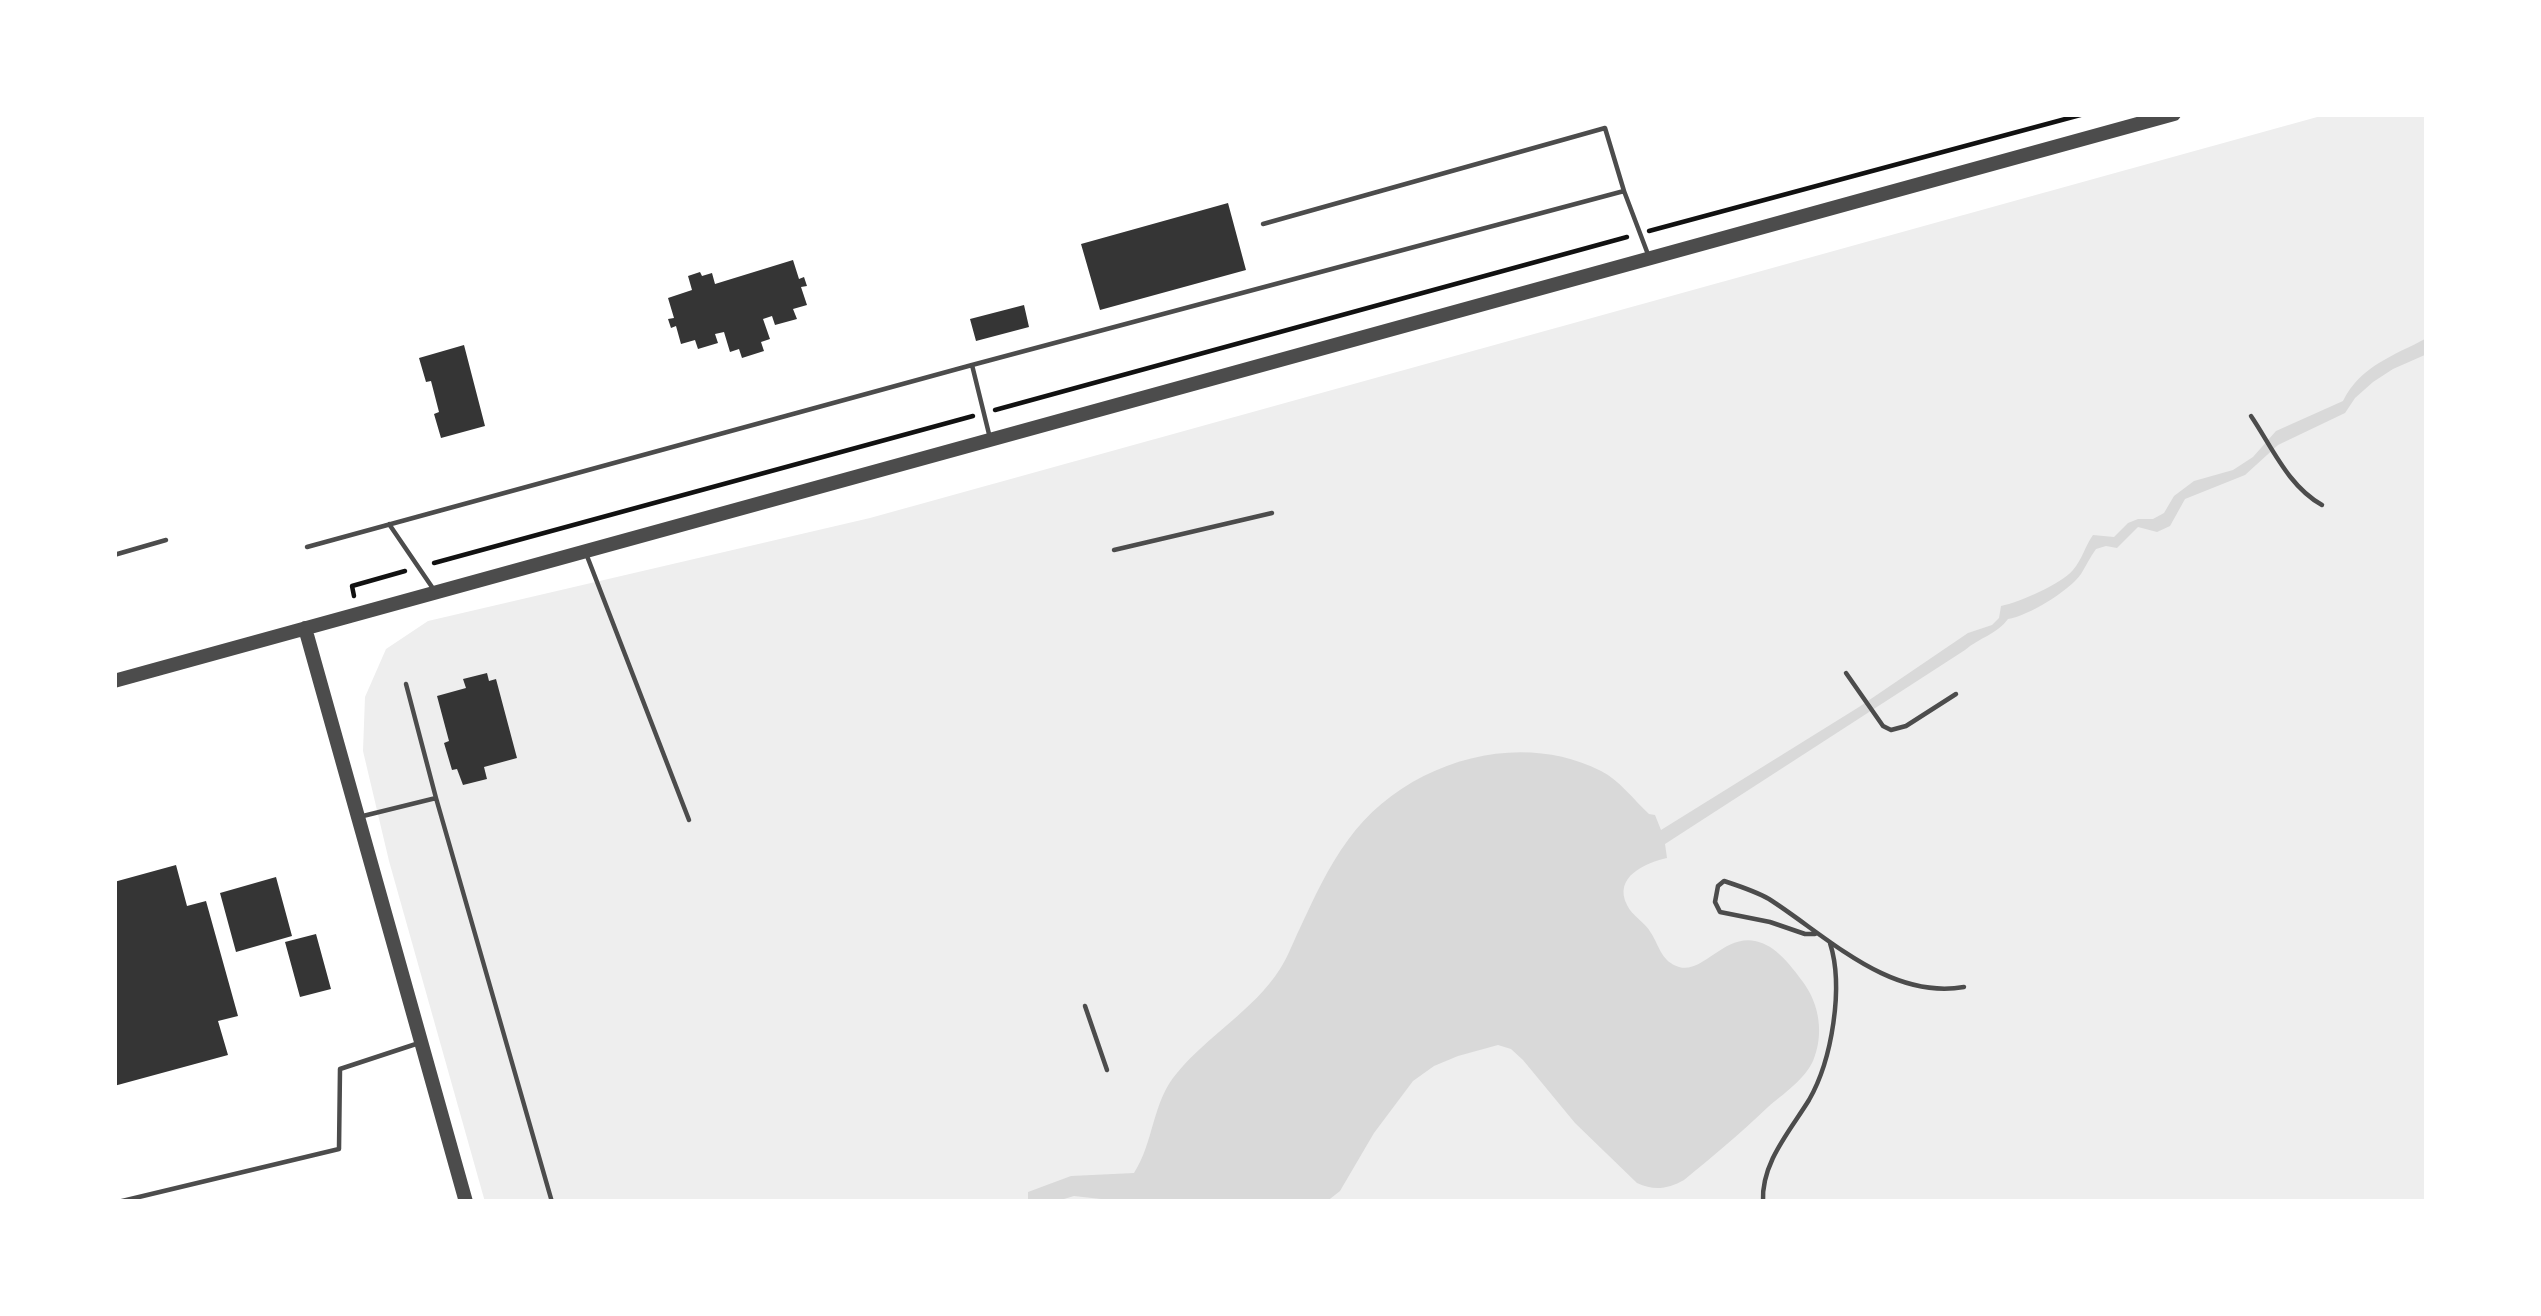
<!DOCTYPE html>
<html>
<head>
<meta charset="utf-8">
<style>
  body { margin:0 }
  #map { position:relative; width:2541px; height:1316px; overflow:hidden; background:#fff; font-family:"Times New Roman",serif }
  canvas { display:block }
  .frame { position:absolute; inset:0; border:117px solid #fff; pointer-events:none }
</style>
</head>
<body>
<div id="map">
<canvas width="2541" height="1316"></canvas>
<div class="frame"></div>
</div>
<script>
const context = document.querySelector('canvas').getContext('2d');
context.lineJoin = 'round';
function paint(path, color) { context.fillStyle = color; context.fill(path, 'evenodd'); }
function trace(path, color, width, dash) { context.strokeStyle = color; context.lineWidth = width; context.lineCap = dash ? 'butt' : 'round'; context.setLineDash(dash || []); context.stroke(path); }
paint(new Path2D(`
  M 2328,114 L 2427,114 L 2427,1202 L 485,1202 L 389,861 L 363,751 L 365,697 L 386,649 L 428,621 L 870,518 Z`), '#eee');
paint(new Path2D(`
  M 2427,338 L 2427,354 L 2393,369 L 2373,382 L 2355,398 L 2345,413 L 2278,445 L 2245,475 L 2185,499 L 2170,526 L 2157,532 L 2138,527 L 2117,548 L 2106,546 L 2096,549 C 2090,557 2086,566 2081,574 C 2069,591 2028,616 2008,619 C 1997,634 1979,638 1965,650 L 1665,844 L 1667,858 C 1645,863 1613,877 1627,905 C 1632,916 1645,922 1651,933 C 1660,947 1661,961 1679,967 C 1703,974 1723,935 1755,941 C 1776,945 1791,966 1803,982 C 1820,1005 1824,1035 1813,1061 C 1804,1080 1783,1094 1768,1107 C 1741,1133 1713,1156 1684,1180 C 1668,1189 1654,1191 1637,1183 L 1575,1123 L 1523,1060 L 1511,1049 L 1498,1045 L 1458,1056 L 1434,1066 L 1413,1081 L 1374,1133 L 1340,1191 L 1326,1202 L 1221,1199 L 1128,1202 L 1074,1196 L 1054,1202 L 1028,1202 L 1028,1192 L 1071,1176 L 1134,1173 C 1154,1142 1152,1102 1177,1073 C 1208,1035 1253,1011 1280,969 C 1288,957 1293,942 1300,928 C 1314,898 1328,867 1348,840 C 1402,764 1516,727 1601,771 C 1619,780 1634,800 1649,814 L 1655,815 L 1661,830 L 1859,707 L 1968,633 L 1992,625 L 1999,618 L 2001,606 C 2020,602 2061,584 2073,570 C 2082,560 2085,546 2093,535 L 2114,537 L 2128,523 L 2138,519 L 2153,519 L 2164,513 L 2174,496 L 2194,481 L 2233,470 L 2253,457 L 2276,431 L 2343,401 C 2360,366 2395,355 2427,338 Z`), '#d9d9d9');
paint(new Path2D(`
  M 1228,203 L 1246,270 L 1100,310 L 1081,244 Z
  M 793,260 L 799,279 L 804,277 L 807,286 L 801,287 L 807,305 L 793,309 L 797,319 L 775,325 L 772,316 L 763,319 L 770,339 L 761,342 L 764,351 L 742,358 L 739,349 L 730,352 L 724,332 L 715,334 L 718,343 L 698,349 L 695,340 L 681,344 L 676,326 L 671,328 L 668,319 L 674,318 L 668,298 L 692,290 L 688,276 L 700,272 L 702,276 L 712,273 L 715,284 Z
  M 1024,305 L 1029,327 L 976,341 L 970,319 Z
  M 464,345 L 485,426 L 441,438 L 434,414 L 439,412 L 431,381 L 426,382 L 419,358 Z
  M 487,673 L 489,681 L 496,679 L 517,758 L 484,767 L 487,779 L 463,785 L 457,769 L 452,770 L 444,743 L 449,741 L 437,696 L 466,688 L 463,679 Z
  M 176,865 L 187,906 L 206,901 L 238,1016 L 218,1021 L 228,1055 L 114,1086 L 114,882 Z
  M 276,877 L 292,936 L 236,952 L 220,893 Z
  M 316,934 L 331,989 L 300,997 L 285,942 Z`), '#353535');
trace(new Path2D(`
  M 1649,231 L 2084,114
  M 995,410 L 1627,237
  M 434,563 L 973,416
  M 354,596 L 352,586 L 405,571`), '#111', 4.5);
trace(new Path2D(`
  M 1263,224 L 1605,128 L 1624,191
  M 2251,416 C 2272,447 2288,486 2322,505
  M 989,434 L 972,365 L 1624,191 L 1649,257
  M 389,524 L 432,587
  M 307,547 L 972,365
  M 1114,550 L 1272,513
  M 114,555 L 166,540
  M 587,556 L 689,820
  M 1846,673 L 1883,726 L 1891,730 L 1906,726 L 1956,694
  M 436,798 L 552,1202
  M 363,816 L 436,798 L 406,684
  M 1815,934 L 1805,934 L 1770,922 L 1720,912 L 1715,902 L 1718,886 L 1724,881 C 1739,886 1755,891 1769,899 C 1827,936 1889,1000 1964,987
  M 1085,1006 L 1107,1070
  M 118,1202 L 339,1149 L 340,1069 L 419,1043
  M 1763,1202 C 1761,1163 1790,1131 1809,1100 C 1832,1060 1844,987 1830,943`), '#4c4c4c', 4.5);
trace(new Path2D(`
  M 305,628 L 466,1202
  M 114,681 L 2174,114`), '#4c4c4c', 14);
</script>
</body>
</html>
